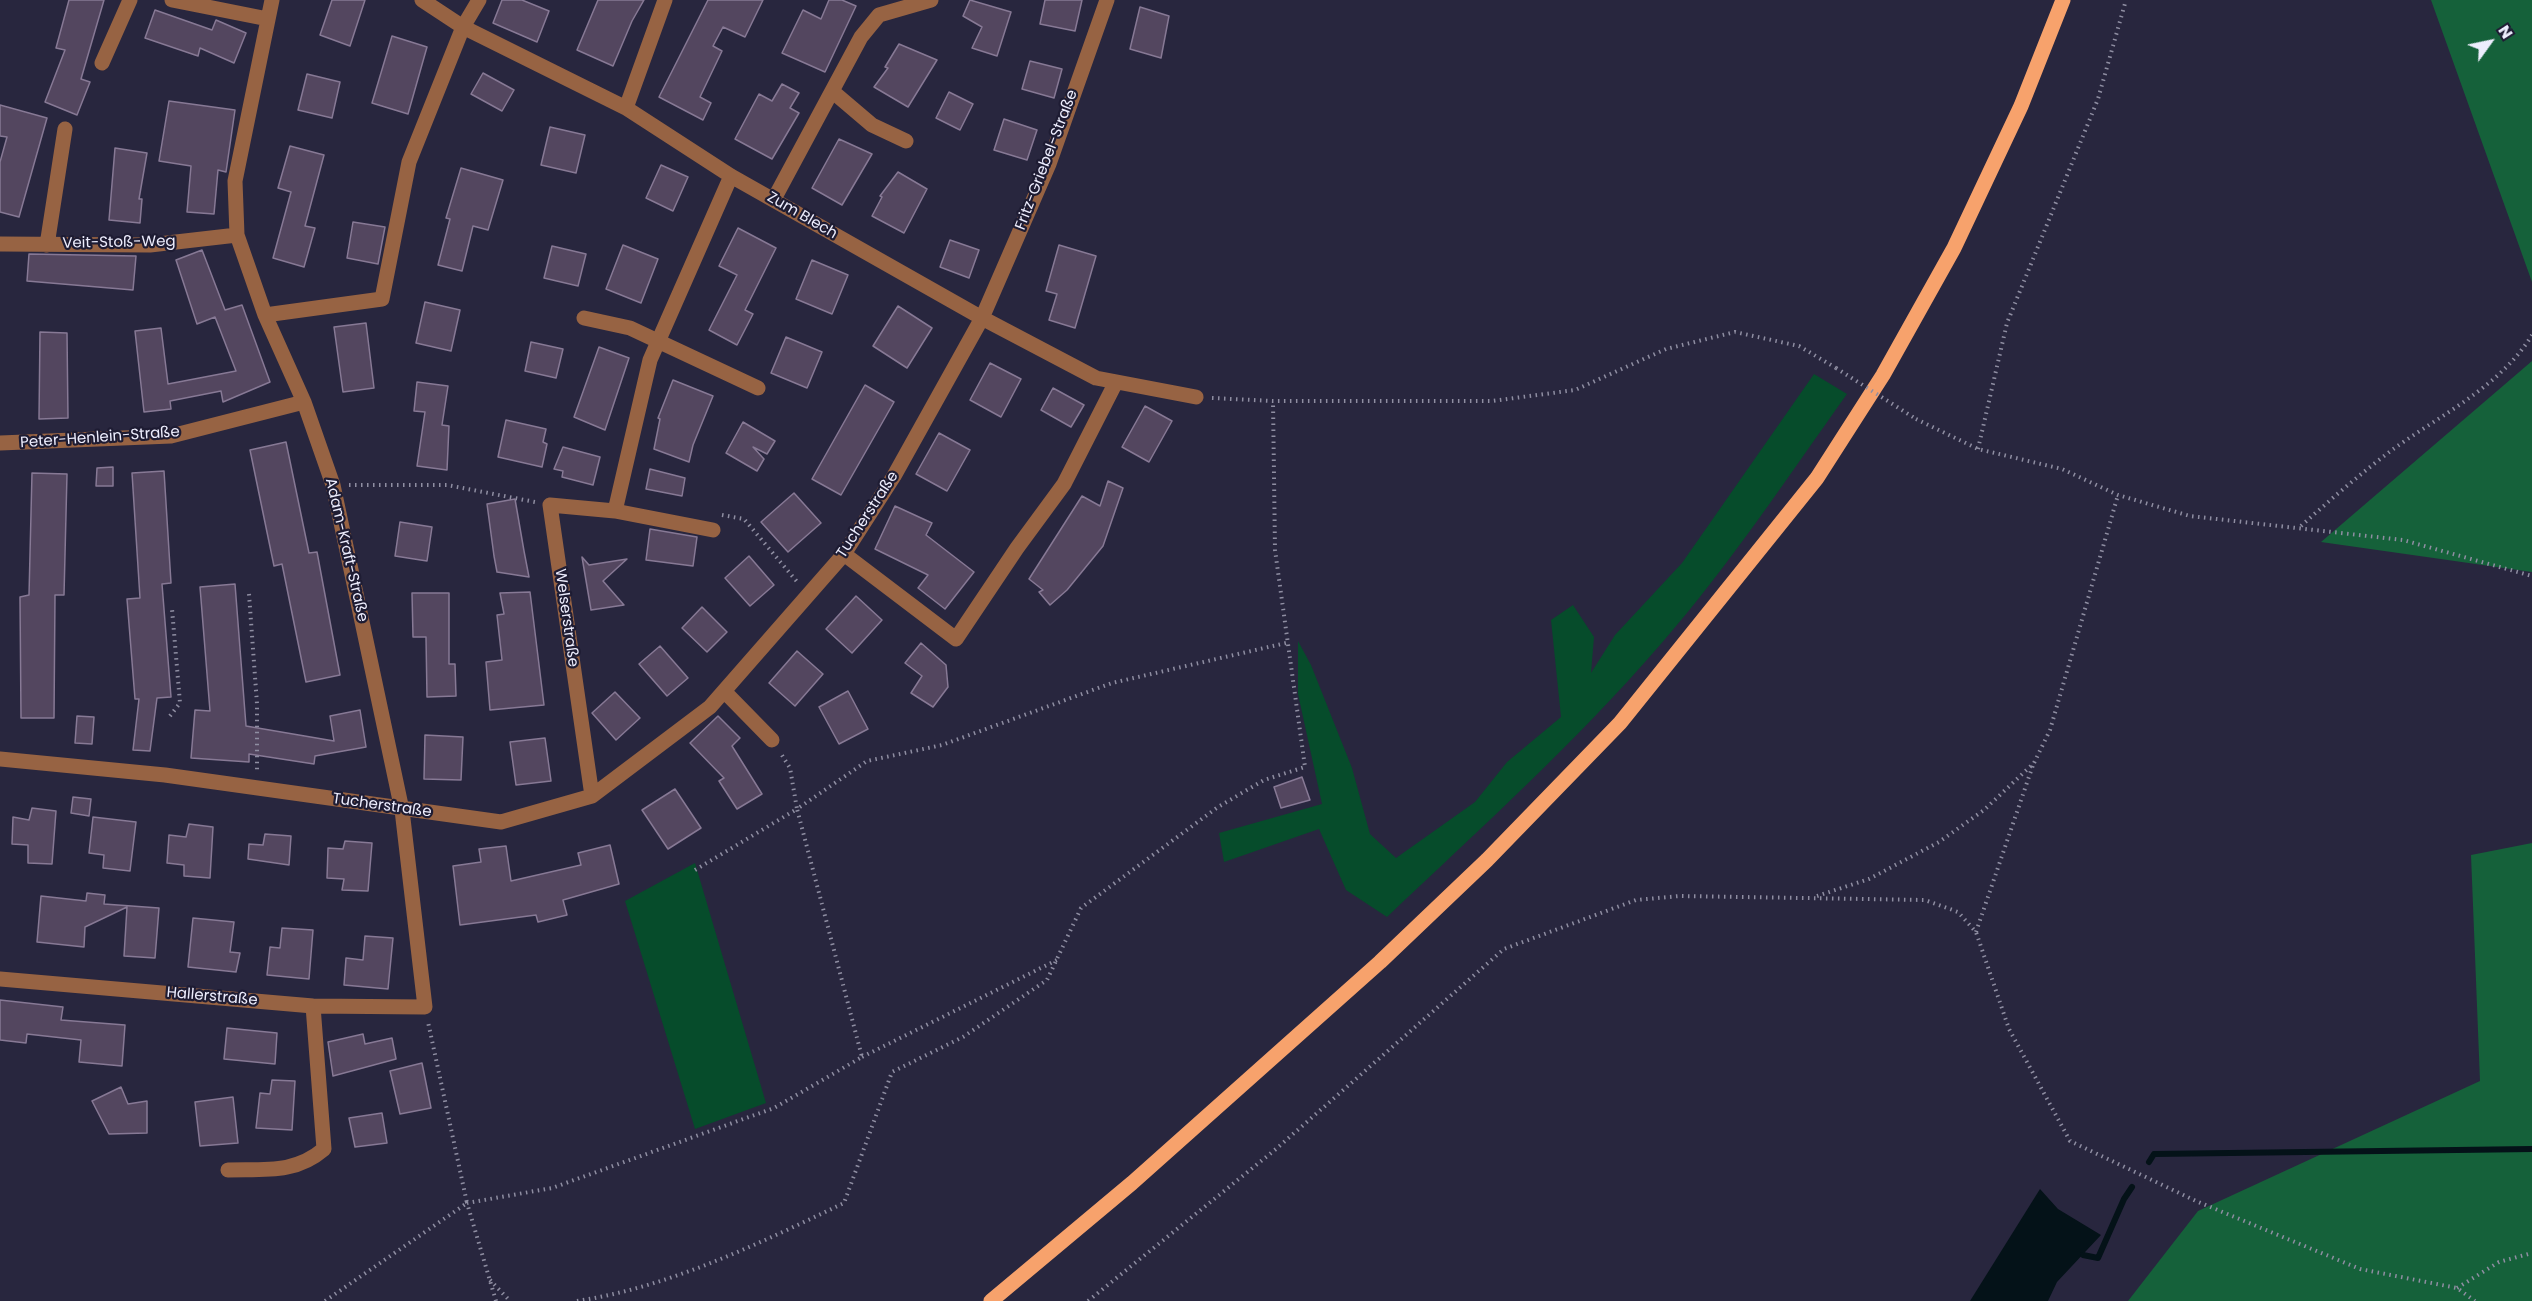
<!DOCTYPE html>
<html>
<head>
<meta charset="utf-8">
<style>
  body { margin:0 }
  #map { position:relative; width:2532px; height:1301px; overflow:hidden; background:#28263e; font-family:Poppins,sans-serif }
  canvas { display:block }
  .north { position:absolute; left:2460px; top:12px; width:60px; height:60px; -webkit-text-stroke:4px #1e1c33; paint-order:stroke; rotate:57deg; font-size:16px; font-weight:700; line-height:24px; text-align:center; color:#ededfd }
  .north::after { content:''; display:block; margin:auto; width:21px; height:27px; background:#ededfd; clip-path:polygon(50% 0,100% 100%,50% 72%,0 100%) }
</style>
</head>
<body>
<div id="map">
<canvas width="2532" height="1301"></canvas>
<div class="north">N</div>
</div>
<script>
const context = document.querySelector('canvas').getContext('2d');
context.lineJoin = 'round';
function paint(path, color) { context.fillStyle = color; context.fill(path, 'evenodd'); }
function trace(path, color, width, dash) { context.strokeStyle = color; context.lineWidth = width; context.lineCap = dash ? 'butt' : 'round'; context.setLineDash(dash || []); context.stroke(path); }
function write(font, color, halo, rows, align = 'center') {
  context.font = font + ' Poppins,sans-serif'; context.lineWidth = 4.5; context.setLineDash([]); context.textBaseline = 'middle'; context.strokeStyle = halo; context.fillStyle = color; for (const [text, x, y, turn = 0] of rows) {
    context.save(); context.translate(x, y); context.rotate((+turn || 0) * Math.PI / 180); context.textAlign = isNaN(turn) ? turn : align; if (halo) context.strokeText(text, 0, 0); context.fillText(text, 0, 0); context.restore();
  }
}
paint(new Path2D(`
  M 1814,374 L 1847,394 C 1787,478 1729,566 1660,645 C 1576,742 1481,828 1387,917 L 1346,890 L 1319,829 L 1224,862 L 1219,833 L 1322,804 L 1298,694 L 1298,641 L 1311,665 L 1352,768 L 1370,834 L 1396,858 L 1475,802 L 1507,762 L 1561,717 L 1551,620 L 1573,605 L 1594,637 L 1591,673 L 1615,635 L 1682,563 Z
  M 695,863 L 766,1103 L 695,1129 L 625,901 Z`), '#064c2b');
paint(new Path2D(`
  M 2431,0 L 2532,0 L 2532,282 Z
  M 2532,361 L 2532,572 L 2321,542 Z
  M 2532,843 L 2532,1301 L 2128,1301 L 2198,1211 L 2480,1081 L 2471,855 Z`), '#15613a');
paint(new Path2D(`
  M 2040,1189 L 2058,1209 L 2101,1235 L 2057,1282 L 2048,1301 L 1970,1301 Z`), '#041218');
trace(new Path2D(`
  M 2149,1162 L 2154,1154 L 2532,1149
  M 2083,1255 L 2098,1258 L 2124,1199 L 2132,1187`), '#041218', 6);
const building = new Path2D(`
  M 69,0 L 104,0 L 81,79 L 90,82 L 77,115 L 45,102 L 65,50 L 56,48 Z
  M 332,0 L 365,0 L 350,46 L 320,35 Z
  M 502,0 L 522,0 L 549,11 L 537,42 L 493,23 Z
  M 598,0 L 644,0 L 632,21 L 613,66 L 577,50 Z
  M 708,0 L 763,0 L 745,37 L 723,27 L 713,46 L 722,51 L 700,97 L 711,103 L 703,120 L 659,97 Z
  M 829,0 L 842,0 L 856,6 L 825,72 L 782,53 L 803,10 L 821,19 Z
  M 970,0 L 1011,12 L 997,56 L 972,48 L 982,27 L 963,16 Z
  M 1045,0 L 1082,0 L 1075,31 L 1040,24 Z
  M 1140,7 L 1169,16 L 1161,58 L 1130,49 Z
  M 155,10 L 212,30 L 216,20 L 246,33 L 234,63 L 200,48 L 198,56 L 145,38 Z
  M 392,36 L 427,47 L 408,114 L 372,103 Z
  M 899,44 L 937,60 L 908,107 L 874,87 L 888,68 L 885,67 Z
  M 1030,61 L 1062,69 L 1054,98 L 1022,89 Z
  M 483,73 L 514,90 L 502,111 L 471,94 Z
  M 307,74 L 340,82 L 332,118 L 298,110 Z
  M 782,84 L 799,93 L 790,108 L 799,113 L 772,159 L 735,139 L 759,94 L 772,101 Z
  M 949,92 L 973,104 L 960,130 L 936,118 Z
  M 169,101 L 235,110 L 226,172 L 218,170 L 214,214 L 187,212 L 191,166 L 159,161 Z
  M 0,105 L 47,118 L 19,217 L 0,212 L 0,162 L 7,137 L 0,136 Z
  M 1004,119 L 1037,130 L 1027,160 L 994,150 Z
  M 550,127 L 585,135 L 576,173 L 541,165 Z
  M 839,139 L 872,154 L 842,205 L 812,188 Z
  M 290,146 L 324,155 L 305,226 L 315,228 L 304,267 L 273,258 L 291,192 L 278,188 Z
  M 115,148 L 147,153 L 139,199 L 142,199 L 140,223 L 109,220 Z
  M 661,165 L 688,177 L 673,211 L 646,198 Z
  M 461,168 L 503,180 L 488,230 L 473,226 L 462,271 L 438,265 L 450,219 L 446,218 Z
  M 898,172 L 927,189 L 904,233 L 872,216 L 882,197 L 880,196 Z
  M 353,222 L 385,227 L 378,264 L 347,258 Z
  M 738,228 L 776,248 L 745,310 L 753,314 L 737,345 L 709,330 L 737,275 L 719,266 Z
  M 950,240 L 979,250 L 969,278 L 940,267 Z
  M 623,245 L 658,259 L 641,303 L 606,289 Z
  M 1059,245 L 1096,256 L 1075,328 L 1049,320 L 1057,294 L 1046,291 Z
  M 552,246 L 586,254 L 578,286 L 544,278 Z
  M 202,250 L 225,310 L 242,305 L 270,382 L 223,402 L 221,391 L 170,401 L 171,409 L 144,412 L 135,331 L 161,328 L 168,384 L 236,371 L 215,317 L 197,324 L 176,260 Z
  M 29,254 L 136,256 L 133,290 L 27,281 Z
  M 812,260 L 848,275 L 832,314 L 796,299 Z
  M 425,302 L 460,310 L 451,351 L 416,343 Z
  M 898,306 L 932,328 L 907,368 L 873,346 Z
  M 366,323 L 374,388 L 343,392 L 334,327 Z
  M 40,332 L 67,333 L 68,418 L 39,419 Z
  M 786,337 L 822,352 L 807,388 L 771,373 Z
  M 531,342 L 563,349 L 556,378 L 525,371 Z
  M 599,347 L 629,358 L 605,430 L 574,417 Z
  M 990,363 L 1021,379 L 1001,417 L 970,400 Z
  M 673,380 L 713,396 L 693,445 L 689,462 L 654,449 L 660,419 L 658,418 Z
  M 417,382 L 448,386 L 442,425 L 449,426 L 447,470 L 417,466 L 425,412 L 414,411 Z
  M 865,385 L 894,402 L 841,495 L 812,479 Z
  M 1053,388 L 1084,405 L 1071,427 L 1041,410 Z
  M 1145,406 L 1172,421 L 1149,462 L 1122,447 Z
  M 506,420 L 546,429 L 543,442 L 547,444 L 542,467 L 498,457 Z
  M 743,422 L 775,441 L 767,454 L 753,447 L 764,459 L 757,471 L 726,453 Z
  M 939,433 L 970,450 L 947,491 L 916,474 Z
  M 286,442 L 309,553 L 317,552 L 340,675 L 306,682 L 282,564 L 274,566 L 250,450 Z
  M 563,447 L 600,457 L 593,485 L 562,477 L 563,471 L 554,469 Z
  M 113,467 L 113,486 L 96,486 L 97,468 Z
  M 650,469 L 685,478 L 682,496 L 646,489 Z
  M 164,471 L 171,583 L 162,584 L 171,697 L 157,698 L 150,751 L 133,750 L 139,699 L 135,699 L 127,599 L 140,598 L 132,473 Z
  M 32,473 L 67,474 L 64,595 L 55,595 L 54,718 L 21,718 L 20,597 L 29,595 Z
  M 1108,481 L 1123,488 L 1103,546 L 1067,590 L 1050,605 L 1039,592 L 1043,590 L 1029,579 L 1082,496 L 1100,506 Z
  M 794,493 L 821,523 L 788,552 L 761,522 Z
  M 515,499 L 524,551 L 529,577 L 497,572 L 494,556 L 487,504 Z
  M 895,506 L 932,523 L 926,535 L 974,572 L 945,609 L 918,588 L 928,575 L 875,549 Z
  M 400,522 L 432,527 L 427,561 L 395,556 Z
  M 650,529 L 697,537 L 693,566 L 646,560 Z
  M 749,556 L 774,585 L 750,606 L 725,578 Z
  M 582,557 L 589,565 L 627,559 L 603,581 L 624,605 L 591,610 Z
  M 235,584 L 246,726 L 334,741 L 330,716 L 360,710 L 366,747 L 315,756 L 314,764 L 249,754 L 249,762 L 191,758 L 195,710 L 210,711 L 200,587 Z
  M 530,592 L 544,705 L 490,710 L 486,662 L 502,660 L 497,615 L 504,614 L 500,593 Z
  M 412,593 L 449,593 L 449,664 L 455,664 L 456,696 L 427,697 L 426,637 L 413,637 Z
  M 856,596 L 882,620 L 852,653 L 826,629 Z
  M 702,607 L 727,632 L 707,652 L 682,628 Z
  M 921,643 L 946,665 L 948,687 L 933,707 L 911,693 L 922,676 L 905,663 Z
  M 660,646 L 688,678 L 667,696 L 639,664 Z
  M 797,651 L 823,674 L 795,706 L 769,683 Z
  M 848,691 L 868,729 L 839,744 L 819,707 Z
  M 615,692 L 640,718 L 616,740 L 592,713 Z
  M 77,716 L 94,717 L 92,744 L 75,743 Z
  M 718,716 L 740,738 L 732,746 L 762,794 L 737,809 L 719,781 L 724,778 L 690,743 Z
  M 425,735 L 463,737 L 461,780 L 424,779 Z
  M 545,738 L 551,781 L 516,785 L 510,742 Z
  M 1302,777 L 1310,800 L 1281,808 L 1274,787 Z
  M 675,789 L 701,828 L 668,849 L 642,810 Z
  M 73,797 L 91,799 L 89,816 L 71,813 Z
  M 32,808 L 56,811 L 52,864 L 28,863 L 28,845 L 12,844 L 13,817 L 29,820 Z
  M 93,817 L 136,822 L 130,871 L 103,868 L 104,855 L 89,853 Z
  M 189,824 L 213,827 L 210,878 L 184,876 L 184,865 L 167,863 L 169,835 L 186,837 Z
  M 265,834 L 291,836 L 289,865 L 248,859 L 249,844 L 263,845 Z
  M 345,841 L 372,843 L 368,891 L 342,890 L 344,879 L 327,878 L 328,848 L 343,849 Z
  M 610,845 L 619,884 L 563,900 L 567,915 L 538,922 L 536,915 L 460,925 L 453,866 L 481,862 L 479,849 L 506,846 L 511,881 L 581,865 L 578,853 Z
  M 87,893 L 105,895 L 104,904 L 159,908 L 155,958 L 124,956 L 127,907 L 85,927 L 84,947 L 37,942 L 41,896 L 86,901 Z
  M 193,918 L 234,922 L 230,952 L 240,953 L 236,972 L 188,967 Z
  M 282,928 L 313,930 L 309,979 L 267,975 L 270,947 L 280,948 Z
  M 365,936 L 393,938 L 388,989 L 344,985 L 346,958 L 363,960 Z
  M 0,1000 L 63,1007 L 61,1020 L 125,1025 L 122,1066 L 79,1062 L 81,1040 L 27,1034 L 26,1043 L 0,1040 Z
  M 227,1028 L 277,1033 L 275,1064 L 224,1059 Z
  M 363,1034 L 365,1044 L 392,1038 L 396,1059 L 333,1076 L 328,1042 Z
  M 422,1063 L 431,1108 L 400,1114 L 390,1071 Z
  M 272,1080 L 295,1081 L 292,1130 L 256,1128 L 260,1093 L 270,1094 Z
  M 121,1087 L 128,1104 L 147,1101 L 147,1133 L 109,1134 L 92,1101 Z
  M 233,1097 L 238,1143 L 200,1146 L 195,1102 Z
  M 382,1113 L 387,1143 L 355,1147 L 349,1118 Z`);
paint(building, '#53465f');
trace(building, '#877995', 1.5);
trace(new Path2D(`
  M 1212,398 L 1273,401 L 1492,401 L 1575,390 L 1666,349 L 1735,332 L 1799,346 L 1836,368
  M 1916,419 L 1978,449 L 2062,469 L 2118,495 L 2190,516 L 2403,540 L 2532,576
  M 1978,449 L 2007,323 L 2098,99 L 2126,0
  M 349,485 L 447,485 L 535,502
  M 722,515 L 744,519 L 799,584
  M 2301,526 C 2330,500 2360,474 2392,450 C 2440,415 2500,387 2532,335
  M 249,594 L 257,704 L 257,772
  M 170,716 L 180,703 L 172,609
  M 695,870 L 797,809 L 790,768 L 780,752
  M 1817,896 L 1869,879 L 1939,842 L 1984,810 L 2034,763 L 2050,730 L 2118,495
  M 1976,932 L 2033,765
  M 862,1057 L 1057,960
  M 490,1280 L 510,1301
  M 2457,1288 L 2499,1262 L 2532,1253
  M 325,1301 L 467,1203 L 428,1022
  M 496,1301 L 467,1203 L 552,1188 L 774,1108 L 862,1057 L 797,809 L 867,761 L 942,745 L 1112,683 L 1286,643
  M 577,1301 C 670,1287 760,1243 844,1203 L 892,1072 L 963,1037 L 1047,980 L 1081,908 L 1218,807 L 1264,780 L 1305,767 L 1275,550 L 1273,401
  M 1088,1301 L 1276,1149 L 1504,949 L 1636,900 L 1680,896 L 1925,900 L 1958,912 L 1976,932 L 2009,1029 L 2070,1141 L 2196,1201 L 2360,1269 L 2457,1288 L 2475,1301`), '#8f8ea2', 4, [1.5, 4.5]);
trace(new Path2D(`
  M 172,0 L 268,19
  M 422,0 L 463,27 L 626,108 L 731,176 L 982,318 L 1096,378 L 1196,397
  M 102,63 L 130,0
  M 832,91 L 872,125 L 906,141
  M 626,108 L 665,0
  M 774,199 L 861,37 L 879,15 L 931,0
  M 0,244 L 150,245 L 237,235
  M 47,245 L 65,129
  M 265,315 L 382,299 L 409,162 L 463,27 L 479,0
  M 584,318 L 630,328 L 758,388
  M 0,443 L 171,436 L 304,402
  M 615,511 L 713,530
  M 844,554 L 956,639 L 1017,548 L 1064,484 L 1116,382
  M 724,691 L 772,740
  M 0,759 L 165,775 L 501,822 L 592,796 L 710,707 L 844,554 L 894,476 L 982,318 L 1049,164 L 1107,0
  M 592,796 L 550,505 L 615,511 L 650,360 L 731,176
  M 0,979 L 313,1006 L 425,1007 L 402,810 L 333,485 L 304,402 L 265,315 L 237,235 L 235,181 L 272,0
  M 228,1170 C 264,1169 295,1174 324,1149 L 313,1006`), '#976343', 15);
trace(new Path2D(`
  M 991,1301 L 1132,1183 L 1380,962 L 1487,860 L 1620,723 L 1817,478 L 1883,375 L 1954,248 L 2021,106 L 2063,0`), '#f7a26c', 15);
trace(new Path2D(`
  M 1836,368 L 1916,419`), '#8f8ea2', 4, [1.5, 4.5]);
write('15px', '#ededfd', '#1e1c33', [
  ["Fritz-Griebel-Straße",1047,160,-69],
  ["Zum Blech",802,216,30],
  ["Veit-Stoß-Weg",119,243,-1],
  ["Peter-Henlein-Straße",100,438,-4],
  ["Tucherstraße",868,515,-57],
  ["Adam-Kraft-Straße",346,550,77],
  ["Welserstraße",566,618,82],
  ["Tucherstraße",382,806,8],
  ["Hallerstraße",212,997,5]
]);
</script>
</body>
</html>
